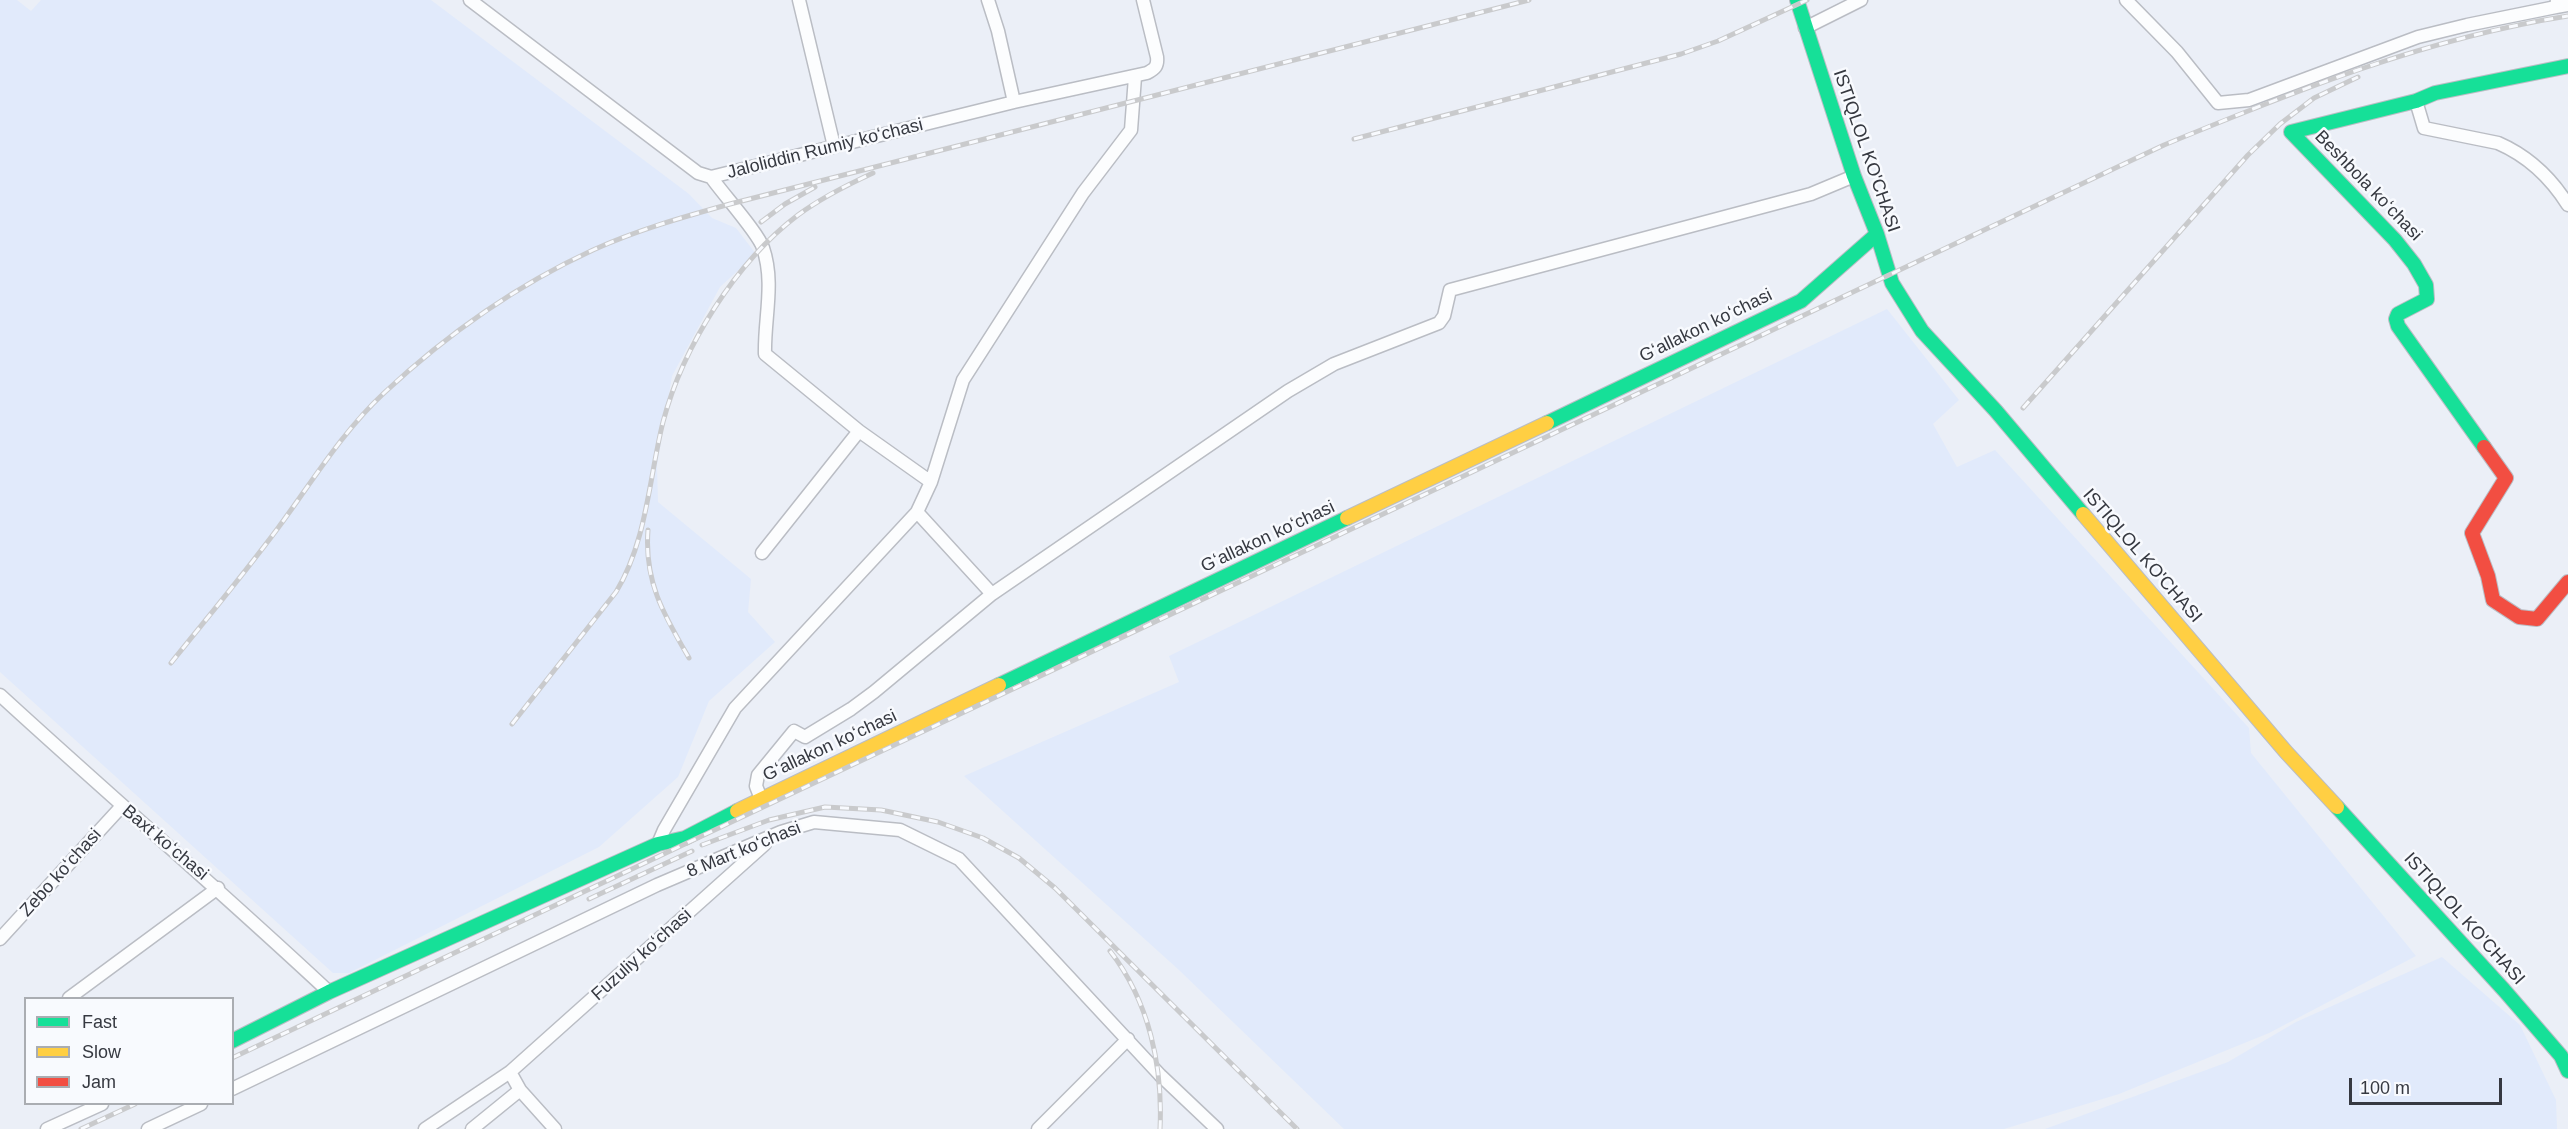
<!DOCTYPE html>
<html>
<head>
<meta charset="utf-8">
<style>
  body { margin:0 }
  #map { position:relative; width:2568px; height:1129px; overflow:hidden; background:#ebeff7; font-family:Arial,sans-serif }
  canvas { display:block }
  .legend { position:absolute; left:24px; top:997px; width:210px; height:108px; box-sizing:border-box; background:#f8fafe; border:2px solid #aaadb2; margin:0; padding:8px 10px; list-style:none; font-size:18px; color:#363941 }
  .legend li { display:flex; align-items:center; gap:12px; height:30px }
  .legend b { width:30px; border:2px solid #aaadb2 }
  .scale { position:absolute; left:2349px; top:1078px; width:153px; height:27px; box-sizing:border-box; border:3px solid #363941; border-top:0; padding-left:8px; font-size:18px; line-height:21px; white-space:nowrap; color:#363941; -webkit-text-stroke:4px #f8fafe; paint-order:stroke }
</style>
</head>
<body>
<div id="map">
<canvas width="2568" height="1129"></canvas>
<ul class="legend">
<li><b style="height:8px;background:#16e098"></b>Fast</li>
<li><b style="height:8px;background:#ffcf43"></b>Slow</li>
<li><b style="height:8px;background:#f24e42"></b>Jam</li>
</ul>
<div class="scale">100 m</div>
</div>
<script>
const context = document.querySelector('canvas').getContext('2d');
context.lineJoin = 'round';
function paint(path, color) { context.fillStyle = color; context.fill(path, 'evenodd'); }
function trace(path, color, width, dash) { context.strokeStyle = color; context.lineWidth = width; context.lineCap = dash ? 'butt' : 'round'; context.setLineDash(dash || []); context.stroke(path); }
function write(font, color, halo, rows, align = 'center') {
  context.font = font + ' Arial,sans-serif'; context.lineWidth = 5; context.setLineDash([]); context.textBaseline = 'middle'; context.strokeStyle = halo; context.fillStyle = color; for (const [text, x, y, turn = 0] of rows) {
    context.save(); context.translate(x, y); context.rotate((+turn || 0) * Math.PI / 180); context.textAlign = isNaN(turn) ? turn : align; if (halo) context.strokeText(text, 0, 0); context.fillText(text, 0, 0); context.restore();
  }
}
paint(new Path2D(`
  M 0,0 L 17,0 L 31,11 L 41,0 L 431,0 L 689,194 L 712,218 L 736,228 L 756,254 L 720,287 L 672,376 L 657,466 L 658,502 L 751,579 L 748,612 L 775,642 L 709,701 L 678,777 L 599,847 L 349,973 L 333,973 L 0,672 Z
  M 1887,309 L 1959,400 L 1933,424 L 1957,467 L 1995,450 L 2249,728 L 2251,753 L 2416,956 L 2269,1033 L 2119,1094 L 2004,1129 L 1344,1129 L 1179,970 L 964,776 L 1179,682 L 1169,656 Z
  M 2442,957 L 2520,1025 L 2556,1100 L 2557,1129 L 2045,1129 L 2228,1062 L 2296,1022 Z`), '#e1eafb');
const street = new Path2D(`
  M 470,0 L 698,173 L 711,177 L 1014,102 L 1147,73 C 1155,69 1158,66 1157,57 L 1143,0
  M 799,0 L 834,146
  M 988,0 L 998,31 L 1014,102
  M 2126,0 L 2177,52 L 2218,103 L 2249,100 L 2418,37 L 2467,25 L 2556,7 L 2557,0
  M 2556,7 L 2568,5
  M 1805,28 L 1861,0
  M 2416,101 L 2424,128 L 2498,143 C 2528,156 2551,178 2568,205
  M 711,177 C 723,194 759,234 763,248 C 775,283 764,319 765,354 L 859,431 L 931,482
  M 917,512 L 992,594
  M 762,553 L 859,431
  M 0,695 C 109,795 221,891 329,992
  M 761,799 L 756,786 L 758,775 L 794,731 L 805,737 L 851,709 L 874,692 L 992,594 L 1288,391 L 1334,364 L 1439,323 L 1444,316 L 1450,290 L 1811,194 L 1854,176
  M 658,844 L 664,830 L 735,708 L 917,512 L 931,482 L 963,380 L 1083,193 L 1131,130 L 1135,77
  M 0,939 L 122,806
  M 69,998 L 218,888
  M 510,1072 L 520,1090 L 555,1129
  M 232,1089 L 657,885 L 781,832 L 814,822 L 900,830 L 959,859 L 1160,1075 L 1217,1129
  M 47,1129 L 102,1104
  M 148,1129 L 201,1104
  M 425,1129 L 510,1072 L 765,844
  M 472,1129 L 520,1090
  M 1038,1129 L 1128,1039`);
const fast = new Path2D(`
  M 1797,0 L 1854,176 L 1877,234 L 1892,283 L 1922,331 L 1996,411 L 2083,514
  M 1547,423 L 1801,301 L 1877,234
  M 2484,447 L 2398,326 L 2396,319 L 2398,314 L 2427,299 L 2426,285 L 2414,264 L 2395,240 L 2291,132 L 2416,101 L 2435,93 L 2568,66
  M 999,685 L 1347,518
  M 2337,807 L 2504,990 L 2561,1056 L 2568,1071
  M 232,1041 L 329,992 L 658,844 L 685,838 L 737,811`);
const slow = new Path2D(`
  M 2083,514 L 2286,752 L 2337,807
  M 1347,518 L 1547,423
  M 737,811 L 999,685`);
const jam = new Path2D(`
  M 2484,447 L 2506,478 L 2472,533 L 2488,576 L 2493,600 L 2519,617 L 2537,619 L 2568,582`);
trace(street, '#babdc4', 15);
trace(fast, '#babdc4', 16);
trace(slow, '#babdc4', 16);
trace(jam, '#babdc4', 16);
trace(street, '#fcfdfe', 12);
trace(fast, '#16e098', 14);
trace(slow, '#ffcf43', 14);
trace(jam, '#f24e42', 14);
const rail = new Path2D(`
  M 1354,139 L 1681,54 L 1718,41 L 1807,0
  M 761,222 L 785,204 L 815,187
  M 2023,408 L 2248,155 L 2280,124 L 2314,98 L 2358,77
  M 648,530 C 644,582 664,615 689,658
  M 171,663 C 207,618 244,574 278,528 C 312,482 342,432 384,393 C 445,336 517,285 593,250 C 637,230 683,217 730,204 L 1529,0
  M 512,724 L 616,592 C 647,541 649,478 663,422 C 683,346 736,262 798,215 C 821,198 847,185 873,173
  M 702,845 L 769,820 L 825,807 L 881,810 L 938,822 L 983,838 L 1019,858 L 1055,888 L 1297,1129
  M 589,899 L 692,851
  M 1110,951 C 1149,1001 1163,1066 1160,1129
  M 232,1058 L 2164,145 C 2295,91 2427,38 2568,16
  M 81,1129 L 135,1104`);
trace(rail, '#c9cacc', 5);
trace(rail, '#f8fafe', 3, [9]);
write('18px', '#363941', '#f8fafe', [
  ["Jaloliddin Rumiy koʻchasi",825,149,-14],
  ["ISTIQLOL KO'CHASI",1866,151,71],
  ["Beshbola koʻchasi",2368,186,46],
  ["Gʻallakon koʻchasi",1706,326,-26],
  ["Gʻallakon koʻchasi",1268,537,-25],
  ["ISTIQLOL KO'CHASI",2142,556,49],
  ["Gʻallakon koʻchasi",830,746,-25],
  ["Baxt koʻchasi",165,843,40],
  ["8 Mart koʻchasi",744,850,-22],
  ["Zebo koʻchasi",61,873,-48],
  ["ISTIQLOL KO'CHASI",2464,919,48],
  ["Fuzuliy koʻchasi",642,955,-42]
]);
</script>
</body>
</html>
